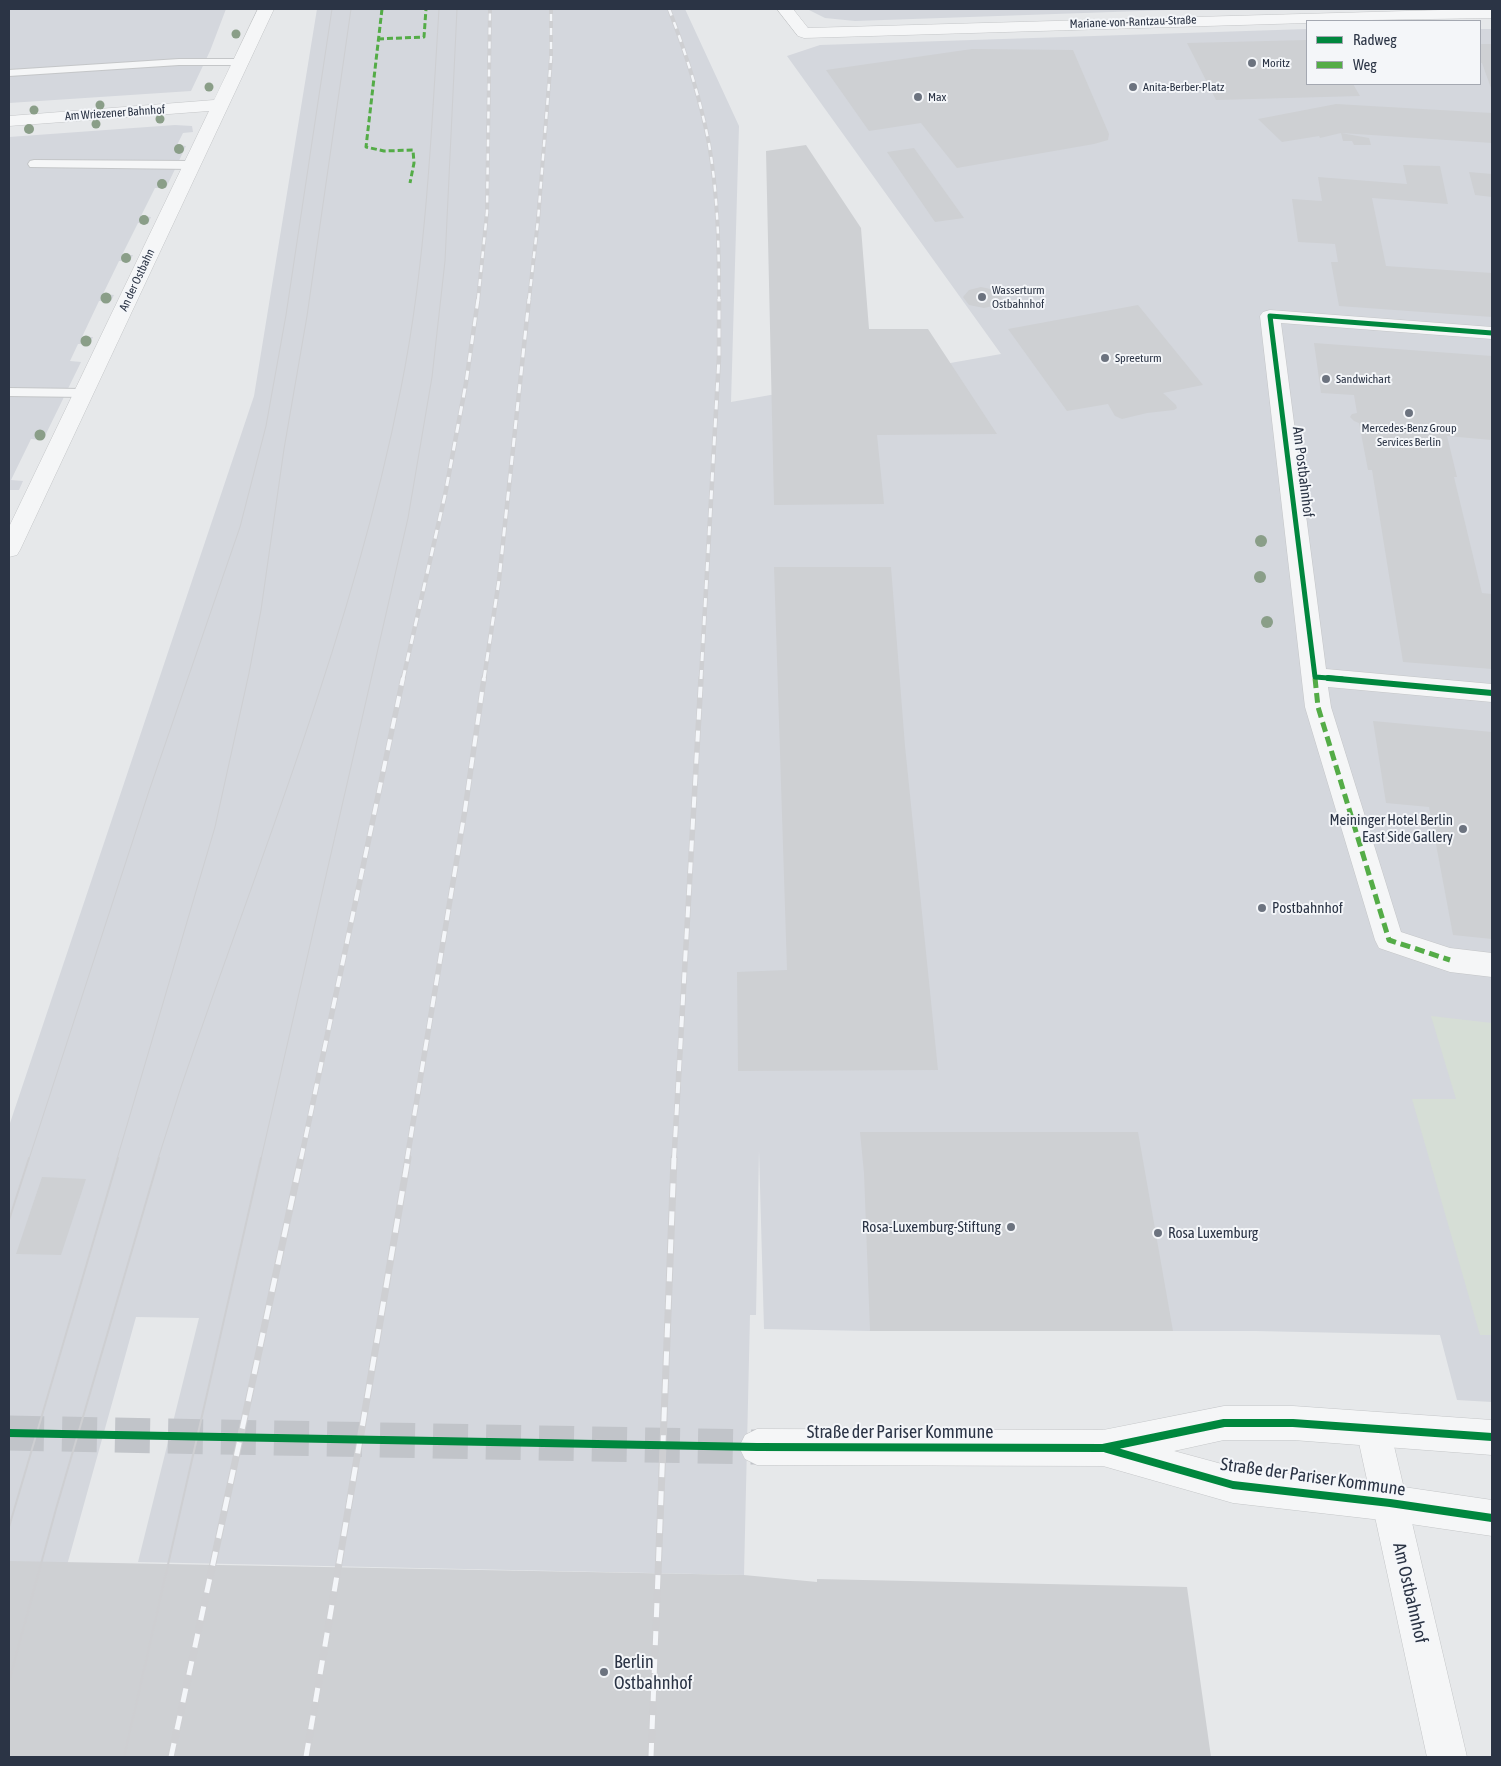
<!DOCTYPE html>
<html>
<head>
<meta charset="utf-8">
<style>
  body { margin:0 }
  #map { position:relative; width:1501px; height:1766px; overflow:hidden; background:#e6e8ea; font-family:"Asap Condensed",sans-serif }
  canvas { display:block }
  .frame { position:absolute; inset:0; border:10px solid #2b3445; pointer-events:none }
  .legend { position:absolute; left:1306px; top:20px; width:175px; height:65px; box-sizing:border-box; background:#f4f6f9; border:1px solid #a4a8b1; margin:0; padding:6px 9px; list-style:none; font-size:15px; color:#2b3445 }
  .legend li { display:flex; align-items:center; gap:10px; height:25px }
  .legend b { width:25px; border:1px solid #a4a8b1 }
</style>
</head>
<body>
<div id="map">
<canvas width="1501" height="1766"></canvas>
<div class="frame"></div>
<ul class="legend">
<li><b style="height:6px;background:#00873e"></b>Radweg</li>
<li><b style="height:6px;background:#54ac47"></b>Weg</li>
</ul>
</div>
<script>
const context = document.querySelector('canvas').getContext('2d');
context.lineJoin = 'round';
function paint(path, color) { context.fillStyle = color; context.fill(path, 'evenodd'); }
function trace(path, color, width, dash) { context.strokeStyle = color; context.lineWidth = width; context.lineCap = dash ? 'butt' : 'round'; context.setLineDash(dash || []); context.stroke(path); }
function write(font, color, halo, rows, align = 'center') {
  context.font = font + ' "Asap Condensed",sans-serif'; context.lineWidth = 4; context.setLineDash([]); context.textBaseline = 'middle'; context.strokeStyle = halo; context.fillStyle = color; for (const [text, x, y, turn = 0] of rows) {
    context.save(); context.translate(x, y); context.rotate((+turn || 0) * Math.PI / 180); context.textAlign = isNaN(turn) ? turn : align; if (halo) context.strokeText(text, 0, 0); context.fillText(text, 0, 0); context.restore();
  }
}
paint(new Path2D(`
  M 9,9 L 226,9 L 210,51 L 191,91 L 9,103 Z
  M 317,9 L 685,9 L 739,126 L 731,402 L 1001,354 L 787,56 L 820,45 L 1307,29 L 1307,84 L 1480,84 L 1480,29 L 1492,29 L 1492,1402 L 1457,1400 L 1440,1335 L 1256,1331 L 870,1331 L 764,1329 L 759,1151 L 756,1315 L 750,1315 L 744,1575 L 138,1562 L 199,1318 L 136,1317 L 64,1576 L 9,1574 L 9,1126 L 254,396 Z
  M 807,9 L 1198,9 L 855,21 L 825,18 Z
  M 175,125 L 192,126 L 193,132 L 183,133 L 177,145 L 186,146 L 166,188 L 155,188 L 141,216 L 151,217 L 148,224 L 138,223 L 122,255 L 133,255 L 130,261 L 119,261 L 103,294 L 114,295 L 111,301 L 99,301 L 82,337 L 93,337 L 90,344 L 78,344 L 70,361 L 81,362 L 43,440 L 31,439 L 11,480 L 23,481 L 19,490 L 9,490 L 9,137 Z`), '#d4d7dd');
paint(new Path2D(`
  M 1431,1016 L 1492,1023 L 1492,1335 L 1480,1335 L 1412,1099 L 1456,1099 Z`), '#d6ded6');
paint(new Path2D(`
  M 1307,40 L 1307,84 L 1353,84 L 1360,96 L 1216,100 L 1187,43 Z
  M 1480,44 L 1492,44 L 1492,91 L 1482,63 L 1480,63 Z
  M 972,49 L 1073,50 L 1109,134 L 1108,140 L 1094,144 L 957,168 L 921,123 L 869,131 L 826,70 Z
  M 1336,104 L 1492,113 L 1492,143 L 1341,133 L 1320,138 L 1319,136 L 1282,142 L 1258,119 Z
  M 1341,133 L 1369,138 L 1371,145 L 1354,145 L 1352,141 L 1343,141 Z
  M 806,145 L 861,228 L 869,329 L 928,329 L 997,434 L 877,435 L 884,504 L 774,505 L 766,151 Z
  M 914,148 L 964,218 L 935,222 L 887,152 Z
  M 1403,165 L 1440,166 L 1448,204 L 1372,198 L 1386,266 L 1492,273 L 1492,317 L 1339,306 L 1331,262 L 1338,262 L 1335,244 L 1298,242 L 1292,199 L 1322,201 L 1318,177 L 1407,184 Z
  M 1469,172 L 1492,174 L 1492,197 L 1475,195 Z
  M 981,287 L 995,290 L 1002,298 L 997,305 L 984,308 L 969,305 L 963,297 L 969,290 Z
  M 1138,305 L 1203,385 L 1163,393 L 1176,405 L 1177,408 L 1174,410 L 1147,413 L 1122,419 L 1115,416 L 1108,404 L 1067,411 L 1008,329 Z
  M 1314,343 L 1492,356 L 1492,440 L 1447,436 L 1457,477 L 1454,477 L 1482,593 L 1492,594 L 1492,669 L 1403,662 L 1372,470 L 1368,470 L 1359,423 L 1354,421 L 1350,417 L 1352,414 L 1357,413 L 1354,395 L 1321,393 Z
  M 774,567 L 891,567 L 905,746 L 938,1070 L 738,1071 L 737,972 L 787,970 Z
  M 1373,721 L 1492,732 L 1492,939 L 1453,935 L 1429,807 L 1386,803 Z
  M 860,1132 L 1138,1132 L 1173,1331 L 870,1331 L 864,1173 Z
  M 42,1177 L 86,1179 L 61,1255 L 16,1254 Z
  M 9,1561 L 744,1575 L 817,1582 L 817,1579 L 1187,1587 L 1211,1757 L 9,1757 Z`), '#ced0d3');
trace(new Path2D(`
  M 9,1433 L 757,1447`), '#c1c4c9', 35, [35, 18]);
const service = new Path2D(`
  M 179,59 L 241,59 L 247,62 L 241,65 L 179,65 L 9,76 L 9,70 Z
  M 34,160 L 192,161 L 198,165 L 192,169 L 30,167 L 28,164 L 30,161 Z
  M 9,388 L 83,389 L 88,390 L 90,393 L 88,396 L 83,397 L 9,396 Z`);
const minor = new Path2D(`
  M 258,9 L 274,9 L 20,550 L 17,555 L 9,557 L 9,527 L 209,111 L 9,126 L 9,116 L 214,100 Z
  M 777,9 L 793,9 L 808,28 L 1477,9 L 1492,9 L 1492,18 L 1307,21 L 1307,23 L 804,38 L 798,36 Z
  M 1270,310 L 1492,327 L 1492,339 L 1281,323 L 1326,669 L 1492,684 L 1492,702 L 1328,687 L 1331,707 L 1401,932 L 1450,948 L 1492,953 L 1492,977 L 1450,972 L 1379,948 L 1375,940 L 1305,707 L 1260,316 L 1263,312 Z
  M 1373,1412 L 1385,1417 L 1390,1429 L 1467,1757 L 1427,1757 L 1356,1429 L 1361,1417 Z`);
const tertiary = new Path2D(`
  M 1224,1406 L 1293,1406 L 1492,1420 L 1492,1455 L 1293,1440 L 1224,1440 L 1174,1451 L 1233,1467 L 1390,1485 L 1492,1500 L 1492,1536 L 1390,1521 L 1233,1503 L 1103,1466 L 757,1465 L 745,1459 L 739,1447 L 745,1435 L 757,1429 L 1103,1430 Z`);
trace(service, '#c4c6c8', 2);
trace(minor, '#c4c6c8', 1);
trace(tertiary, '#c4c6c8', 1);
paint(service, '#f5f6f7');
paint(minor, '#f5f6f7');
paint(tertiary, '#f5f6f7');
trace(new Path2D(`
  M 29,1159 L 149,791 L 240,527 L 266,426 L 286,315 L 332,9
  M 117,1159 L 215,827 L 249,673 L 261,610 L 284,449 L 307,316 L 351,9
  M 158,1159 L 181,1087 C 260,856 354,628 401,388 C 426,263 431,136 439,9
  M 261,1159 L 408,518 L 432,377 L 445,261 L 457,9`), '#cecfd2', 1);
trace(new Path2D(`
  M 9,1220 L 29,1158
  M 9,1527 L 118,1158
  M 9,1681 L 56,1509 L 159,1158
  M 124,1757 L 261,1158`), '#cecfd2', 2);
const railFar3 = new Path2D(`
  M 669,9 C 686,53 700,98 709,144 C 718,196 719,248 719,300
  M 478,300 L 487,212 L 490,9
  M 529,300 L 538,220 L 551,58 L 551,9`);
const railFar2 = new Path2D(`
  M 403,679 L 445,495 L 466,383 L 478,299
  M 484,679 L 499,580 L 529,299
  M 701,679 L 719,357 L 719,299`);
const railFar1 = new Path2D(`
  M 301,1159 L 403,678
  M 407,1159 L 465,810 L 484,678
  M 674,1159 L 701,678`);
const rail = new Path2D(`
  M 171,1757 L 301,1158
  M 306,1757 L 408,1158
  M 651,1757 L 674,1158`);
trace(railFar3, '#cecfd2', 4);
trace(railFar2, '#cecfd2', 4.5);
trace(railFar1, '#cecfd2', 5.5);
trace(rail, '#cecfd2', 7);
trace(railFar3, '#f4f6f9', 2.5, [7]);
trace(railFar2, '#f4f6f9', 3, [9]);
trace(railFar1, '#f4f6f9', 4, [11]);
trace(rail, '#f4f6f9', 5, [14]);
trace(new Path2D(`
  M 382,9 L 366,147 L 384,151 L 413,150 L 414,163 L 410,183
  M 378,39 L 424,37 L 426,9`), '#54ac47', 3, [6, 3]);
trace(new Path2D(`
  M 1315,677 L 1315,679`), '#54ac47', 4, [8, 4]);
trace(new Path2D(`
  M 1315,678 L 1318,707 L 1389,940 L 1450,960`), '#54ac47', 5, [10, 5]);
trace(new Path2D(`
  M 1342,679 L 1315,677 L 1270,316 L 1492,333`), '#00873e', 5);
trace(new Path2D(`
  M 1328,678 L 1492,693`), '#00873e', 6);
trace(new Path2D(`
  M 9,1433 L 757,1447 L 1103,1448 L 1224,1423 L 1293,1423 L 1492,1437
  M 1107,1449 L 1233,1485 L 1390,1503 L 1492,1518`), '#00873e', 8);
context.fillStyle = '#8a9e88';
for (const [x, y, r] of [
  [236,34,4.5],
  [209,87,4.5],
  [100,105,4.5],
  [34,110,4.5],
  [160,119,4.5],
  [96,124,4.5],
  [29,129,5],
  [179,149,5],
  [162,184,5],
  [144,220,5],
  [126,258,5],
  [106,298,5.5],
  [86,341,5.5],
  [40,435,5.5],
  [1261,541,6],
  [1260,577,6],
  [1267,622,6]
]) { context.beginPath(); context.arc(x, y, r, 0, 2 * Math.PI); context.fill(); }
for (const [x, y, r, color] of [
  [1252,63,5,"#6c737f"],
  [1133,87,5,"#6c737f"],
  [918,97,5,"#6c737f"],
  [982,297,5,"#6c737f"],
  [1105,358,5,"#6c737f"],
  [1326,379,5,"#6c737f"],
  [1409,413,5,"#6c737f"],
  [1463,829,5,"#6c737f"],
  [1262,908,5,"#6c737f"],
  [1011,1227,5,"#6c737f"],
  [1158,1233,5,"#6c737f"],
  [604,1672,5,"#6c737f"]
]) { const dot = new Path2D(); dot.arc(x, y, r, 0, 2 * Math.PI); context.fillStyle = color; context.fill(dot); trace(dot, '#f4f6f9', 2); }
write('12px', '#2b3445', '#f4f6f9', [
  ["Mariane-von-Rantzau-Straße",1133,22,-2],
  ["Am Wriezener Bahnhof",115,113,-4],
  ["An der Ostbahn",137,280,-65]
]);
write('12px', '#2b3445', '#f4f6f9', [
  ["Moritz",1262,63],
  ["Anita-Berber-Platz",1143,87],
  ["Max",928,97],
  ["Wasserturm",992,290],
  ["Ostbahnhof",992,304],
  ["Spreeturm",1115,358],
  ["Sandwichart",1336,379],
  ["Mercedes-Benz Group",1409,428,"center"],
  ["Services Berlin",1409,442,"center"]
], 'left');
write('15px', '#2b3445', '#f4f6f9', [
  ["Am Postbahnhof",1303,472,83]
]);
write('15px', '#2b3445', '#f4f6f9', [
  ["Meininger Hotel Berlin",1453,820],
  ["East Side Gallery",1453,837],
  ["Postbahnhof",1272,908,"left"],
  ["Rosa-Luxemburg-Stiftung",1001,1227],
  ["Rosa Luxemburg",1168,1233,"left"]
], 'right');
write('18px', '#2b3445', '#f4f6f9', [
  ["Straße der Pariser Kommune",900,1432],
  ["Straße der Pariser Kommune",1313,1477,8],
  ["Am Ostbahnhof",1410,1593,77]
]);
write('18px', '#2b3445', '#f4f6f9', [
  ["Berlin",614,1662],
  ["Ostbahnhof",614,1683]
], 'left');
</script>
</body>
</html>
